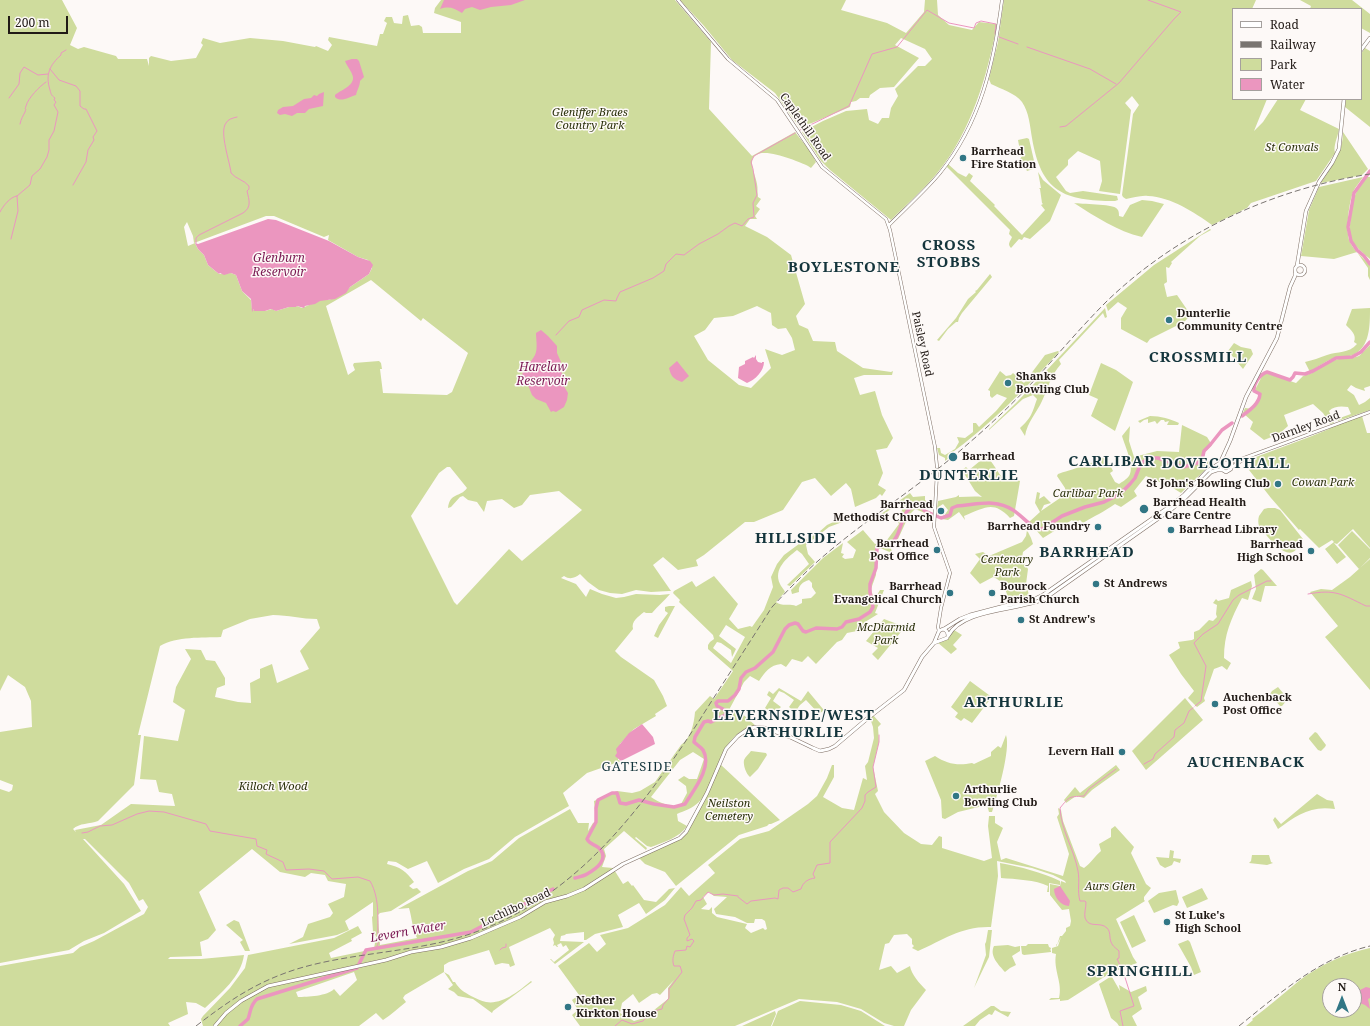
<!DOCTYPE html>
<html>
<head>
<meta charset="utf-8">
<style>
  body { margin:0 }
  #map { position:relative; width:1370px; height:1026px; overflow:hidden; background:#fdf9f7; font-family:"Noto Serif",serif }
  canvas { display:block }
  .legend { position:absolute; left:1232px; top:8px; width:130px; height:92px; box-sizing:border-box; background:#fdf9f7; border:1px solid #a5a09d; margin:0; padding:5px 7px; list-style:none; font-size:12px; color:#211a16 }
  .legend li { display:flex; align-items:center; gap:8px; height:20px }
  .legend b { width:20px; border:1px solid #a5a09d }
  .north { position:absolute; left:1322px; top:978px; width:40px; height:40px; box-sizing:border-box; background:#fdf9f7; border:1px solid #a5a09d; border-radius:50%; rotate:0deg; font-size:11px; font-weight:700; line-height:16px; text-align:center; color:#211a16 }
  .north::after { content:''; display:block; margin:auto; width:14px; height:18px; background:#317685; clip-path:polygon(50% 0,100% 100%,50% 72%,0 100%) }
  .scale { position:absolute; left:8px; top:16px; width:60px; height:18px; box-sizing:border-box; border:2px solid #211a16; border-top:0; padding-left:5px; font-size:12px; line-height:14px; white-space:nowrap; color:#211a16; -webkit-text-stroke:3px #fdf9f7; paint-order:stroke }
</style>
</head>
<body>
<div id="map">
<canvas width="1370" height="1026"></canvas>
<ul class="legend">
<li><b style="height:5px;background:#fff"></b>Road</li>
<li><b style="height:5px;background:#797470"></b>Railway</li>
<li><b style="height:11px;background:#cfdc9d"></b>Park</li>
<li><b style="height:11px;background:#eb96bf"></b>Water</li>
</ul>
<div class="north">N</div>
<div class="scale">200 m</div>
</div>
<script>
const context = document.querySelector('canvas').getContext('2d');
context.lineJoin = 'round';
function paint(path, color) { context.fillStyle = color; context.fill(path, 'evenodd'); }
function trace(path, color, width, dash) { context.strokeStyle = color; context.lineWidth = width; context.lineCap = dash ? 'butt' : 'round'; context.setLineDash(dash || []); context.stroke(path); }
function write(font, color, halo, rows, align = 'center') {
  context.font = font + ' "Noto Serif",serif'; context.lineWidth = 3; context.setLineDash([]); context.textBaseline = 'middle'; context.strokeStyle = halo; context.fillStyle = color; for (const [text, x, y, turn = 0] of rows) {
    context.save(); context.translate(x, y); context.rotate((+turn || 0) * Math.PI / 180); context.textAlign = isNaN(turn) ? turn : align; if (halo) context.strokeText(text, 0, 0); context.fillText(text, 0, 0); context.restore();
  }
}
paint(new Path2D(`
  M 0,0 L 62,0 L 77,28 L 70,45 L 78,49 L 84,47 L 116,56 L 118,59 L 147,59 L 149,66 L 149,58 L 151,56 L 171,61 L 196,58 L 203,45 L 201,43 L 203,38 L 220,43 L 250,38 L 283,41 L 315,47 L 316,46 L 328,51 L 332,45 L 328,40 L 329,37 L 377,46 L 380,34 L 383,34 L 387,23 L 384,21 L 386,17 L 392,17 L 394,23 L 402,24 L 403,16 L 408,15 L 411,26 L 419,25 L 422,27 L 423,33 L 461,33 L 461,22 L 434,13 L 435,8 L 441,0 L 675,0 L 711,42 L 709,109 L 752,156 L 795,132 L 810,151 L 816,162 L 811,168 L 808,166 C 799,162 752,141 752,163 C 752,170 756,177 757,184 C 758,188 757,193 758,197 L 761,199 L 756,206 L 760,209 L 755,216 L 757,219 L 750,219 L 745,226 L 767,237 L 791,255 L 805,304 L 796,316 L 799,325 L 808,329 L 813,341 L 835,342 L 837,351 L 863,368 L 891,372 L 893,371 L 892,375 L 864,375 L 854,378 L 860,395 L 875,391 L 882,415 L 893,438 L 887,448 L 876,450 L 883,473 L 878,485 L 886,490 L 882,496 L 880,494 L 876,498 L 855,507 L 851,489 L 846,483 L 831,496 L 815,478 L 802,482 L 783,510 L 754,522 L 745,522 L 704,555 L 696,560 L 698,566 L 678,570 L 663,557 L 653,565 L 671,591 L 669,591 L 651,592 L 636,590 L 622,594 L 610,593 L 599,590 L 588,582 L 580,574 C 575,578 570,580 564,576 L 561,578 L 576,584 L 586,597 L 590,589 L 602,594 L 616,598 L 624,597 L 636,594 L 660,595 L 670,594 C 664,601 658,606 652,613 L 646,613 L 644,612 C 638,617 631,621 633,629 L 615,651 L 621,657 L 654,680 L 663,696 L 667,706 L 655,714 L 656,716 L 634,729 L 620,744 L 618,760 L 621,761 L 587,773 L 563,793 L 569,806 L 515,837 L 489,859 L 464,869 L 438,883 L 427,861 L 408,869 L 396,862 L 388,861 L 387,864 C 400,867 406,871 414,882 L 409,886 L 413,889 L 417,888 L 421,892 L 391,911 L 380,913 L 378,915 L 380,945 L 417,938 C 412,928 412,918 409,908 L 398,909 L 468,871 L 492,861 L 519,838 L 570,809 L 578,823 L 589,823 L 588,831 L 593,823 L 596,822 L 594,801 L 617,791 L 632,793 L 640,791 L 655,782 L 681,745 C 691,738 694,724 695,712 L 710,696 L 714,699 L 733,671 L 708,649 L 708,645 L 710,642 L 714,639 L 713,635 L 679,602 L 680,600 L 673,593 L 674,591 L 692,581 L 696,587 L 714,576 L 738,604 L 729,619 L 738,629 L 750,626 L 752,627 L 764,610 L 769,597 L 773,587 L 771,577 L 777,564 L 784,555 L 803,541 L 818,533 L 827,525 L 844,517 L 845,521 L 829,527 L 806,545 L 808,554 L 815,562 L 790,586 L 787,585 L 809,564 L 802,554 L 797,550 C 787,558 773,569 780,584 C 781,587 784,589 785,592 L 776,602 C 782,607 789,603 796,606 L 802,603 L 802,599 L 811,598 L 816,593 L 812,587 L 812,583 L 809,580 C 803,582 798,585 799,592 L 792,594 L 791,590 L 823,558 L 843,543 L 841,553 L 844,554 L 842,557 L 845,559 L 853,558 L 856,550 L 847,542 L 863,530 L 875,544 L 887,540 L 899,524 L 897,520 C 901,515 903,510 902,503 L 901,502 L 878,518 L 877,517 L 910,493 L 913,497 L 925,496 L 925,500 L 927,502 L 925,513 L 915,509 L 909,515 L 898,539 L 890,544 L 892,553 L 880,548 L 877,551 L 876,575 L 871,589 L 874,600 L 880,590 L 884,590 L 875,613 L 878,614 L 865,622 L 857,631 L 847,633 L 842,640 L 837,642 L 816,664 L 808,656 L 802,662 L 792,659 L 786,667 L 781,664 C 770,665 765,672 759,681 L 750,676 L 744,682 L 730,708 L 731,714 L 738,710 L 756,726 C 750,726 745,729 739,733 C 715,751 718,781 699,802 C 693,808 684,811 677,814 L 678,821 L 687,826 C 679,838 664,842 651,847 L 647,846 L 636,837 L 635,838 L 647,848 L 646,850 L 624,831 L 604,849 L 606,856 L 602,867 L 613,868 L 623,884 L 628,881 L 632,886 L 633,885 L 644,900 L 656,902 L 669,889 L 675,888 L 665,900 L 646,914 L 639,903 L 618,915 L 623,927 L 595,934 L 586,940 L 584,940 L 584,932 L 566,934 L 565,935 L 561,936 L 560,941 L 584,942 L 555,964 L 550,959 L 551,959 L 554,962 L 569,950 L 566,945 L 563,947 L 561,943 L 557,945 L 558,947 L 557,947 L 555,945 L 553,946 L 554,943 L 553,939 L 555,935 L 550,928 L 509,947 L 515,965 L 510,967 L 509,964 L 502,963 L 495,965 L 489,950 L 449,962 L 444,965 L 444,972 L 449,975 L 453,982 L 455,982 C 459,989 464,992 471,996 C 476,998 481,1001 486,1002 C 502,1005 519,991 531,981 L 532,982 L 493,1011 L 492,1013 L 473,999 L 458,996 L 454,992 L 448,989 L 453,985 L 444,972 L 405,995 L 403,998 L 406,1002 C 398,1008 391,1015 383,1020 L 376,1013 L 359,1026 L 203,1026 L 201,1019 L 203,1016 L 230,988 L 245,968 L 248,955 L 334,938 L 358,926 L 362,933 L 351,939 L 352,941 L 329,953 L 331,958 L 374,949 L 376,936 L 373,932 L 372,917 L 373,916 L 373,902 L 345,921 L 349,930 L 337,935 L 289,944 L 303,937 L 308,924 L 330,917 L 333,913 L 328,904 L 344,897 L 346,884 L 328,881 L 325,875 L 311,873 L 305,877 L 280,872 L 252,849 L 199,892 L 216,930 L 208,939 L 200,942 L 202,956 L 170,957 L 168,959 L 201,959 L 244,955 C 241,977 221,993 205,1008 L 196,1003 L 186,1002 L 188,1014 L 168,1023 L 170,1026 L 0,1026 L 0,966 L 73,953 L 80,947 L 94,941 L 144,914 L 148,907 L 143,899 L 139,901 L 129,883 L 85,839 L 83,839 L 124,884 L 141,911 L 104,933 L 84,941 L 69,950 L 0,963 L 0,789 L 9,792 L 12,790 L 13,785 L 0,780 L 0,732 L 32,727 L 31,701 L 25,687 L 8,675 L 0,691 ZM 266,216 L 274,216 L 324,237 L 329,235 L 328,240 L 358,257 L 368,260 L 372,268 L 369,274 L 350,287 L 345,292 L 329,300 L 321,300 L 302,308 L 297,306 L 295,307 L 289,307 L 276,311 L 272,309 L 265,311 L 255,310 L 254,309 L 253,310 L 252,309 L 251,300 L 242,291 L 236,275 L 231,273 L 219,274 L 208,265 L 204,255 L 198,249 L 195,243 L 188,246 L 184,227 L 187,222 L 193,236 L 194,243 ZM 371,280 L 421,321 L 423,318 L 468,353 L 452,392 L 447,395 L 383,393 L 380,369 L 382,369 L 381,363 L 379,361 L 354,363 L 353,365 L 355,370 L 348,375 L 326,306 ZM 757,306 L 771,313 L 772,325 L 778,329 L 786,328 L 792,338 L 795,350 L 782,355 L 765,349 L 771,368 L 751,388 L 739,385 L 708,360 L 694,336 L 705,330 L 714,318 L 733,316 ZM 447,467 L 450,467 L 467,488 C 460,498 450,492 448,508 L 451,507 L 460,497 L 463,496 L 468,500 L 477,502 L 484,512 L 487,501 L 502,499 L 514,508 L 522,505 L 530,495 L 559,491 L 582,510 L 522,561 L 509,549 L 457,605 L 454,602 L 411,516 L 439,473 ZM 273,615 C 288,615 302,619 317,619 L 320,628 L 300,651 L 309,669 L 277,683 L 272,664 L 260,669 L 260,678 L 250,683 L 251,703 L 238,702 L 215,697 L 217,688 L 225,685 L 225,678 L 215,661 L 206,660 L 201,650 L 185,649 L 191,659 L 176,687 L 173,702 L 185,710 L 178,741 L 144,736 L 140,779 L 156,780 L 159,792 L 172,794 L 175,806 L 131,804 L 101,825 L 75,830 L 76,832 L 73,829 C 79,823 90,824 98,821 L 134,785 L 141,735 L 138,735 L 160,646 C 177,636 202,638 221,637 L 223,630 L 250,619 ZM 726,625 L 745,637 L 731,663 L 713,648 L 717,642 L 721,643 L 731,650 L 732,657 L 736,649 L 719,636 ZM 693,752 L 704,759 L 697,779 L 689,779 L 684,776 L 678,780 L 686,786 L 687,793 L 680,806 C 669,807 660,803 651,797 L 680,760 ZM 354,972 L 357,980 L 340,996 L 334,989 C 328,996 307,997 298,997 L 296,992 Z
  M 680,0 L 846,0 L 841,10 L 887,23 L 906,33 L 924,12 L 925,0 L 937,0 L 938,15 L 949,25 L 972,30 L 979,22 L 997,24 C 988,74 971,132 938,172 C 925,188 906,205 891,220 L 830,170 L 821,161 L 802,132 L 823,121 L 846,111 L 867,109 L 869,120 L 878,124 L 882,118 L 889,118 L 891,108 L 898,96 L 895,89 L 918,66 L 925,66 L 932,59 L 925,49 L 901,38 L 895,45 L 919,58 L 894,87 L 880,88 L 870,95 L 869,98 L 860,98 L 856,101 L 851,102 L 850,107 L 800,128 L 775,93 L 732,60 L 704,26 Z
  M 1004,0 L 1256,0 L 1252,9 L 1233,9 L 1233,99 L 1267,99 L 1254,131 L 1263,122 L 1278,99 L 1306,99 L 1300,110 L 1339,129 C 1338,137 1333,145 1335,153 L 1316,181 L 1251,203 L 1247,208 L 1212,225 C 1194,212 1171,197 1148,196 C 1141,195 1133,198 1126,199 L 1123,197 L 1122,195 L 1133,114 L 1139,105 L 1132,96 L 1125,103 L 1131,110 L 1120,194 L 1099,191 L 1102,181 L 1100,161 L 1078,151 L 1068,160 L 1068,165 L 1056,177 L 1066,191 L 1070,193 L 1083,191 L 1117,196 L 1118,200 L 1115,201 C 1064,201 1041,192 1032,138 C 1030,126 1029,112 1022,102 C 1015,93 1001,89 991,84 L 989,79 L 998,42 Z
  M 1300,0 L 1352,0 L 1370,14 L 1370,33 L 1361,28 L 1361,9 L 1310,9 L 1311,6 Z
  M 1365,48 L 1370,51 L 1370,127 L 1345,107 L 1346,99 L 1361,99 L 1361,54 Z
  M 1343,132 L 1368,169 L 1362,175 L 1321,183 C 1332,166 1343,153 1343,132 Z
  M 1027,138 L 1029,139 L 1035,165 L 1033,169 L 1027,171 L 1025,167 L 1019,160 L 1023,155 L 1020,151 L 1018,140 Z
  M 948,164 L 958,173 L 966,177 L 969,173 L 973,176 L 970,181 L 995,205 L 994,206 L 1022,235 L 1045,210 L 1041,205 L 1043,204 L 1042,203 L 1040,189 L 1039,188 L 1041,188 L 1038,172 L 1043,180 L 1061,195 L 1050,221 L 1030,239 L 1024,237 L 1022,240 L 1019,239 L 1011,248 C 1007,244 1010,242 1012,237 L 1009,234 L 1010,230 L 947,167 Z
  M 1363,177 C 1360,182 1356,186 1354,190 C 1349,200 1345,232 1350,242 C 1354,251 1364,258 1370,265 L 1370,280 L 1368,276 L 1368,268 L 1357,252 L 1334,259 L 1301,256 L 1309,210 L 1319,187 Z
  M 1366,177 L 1370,177 L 1370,259 C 1364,254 1355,247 1351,239 C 1348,229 1352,202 1356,193 C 1358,187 1363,182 1366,177 Z
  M 1142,200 L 1152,201 L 1164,204 L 1142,237 C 1117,231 1096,217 1074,203 C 1081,204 1112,204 1116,208 C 1119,210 1119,213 1119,216 L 1123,217 L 1130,205 Z
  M 1210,229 L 1211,230 L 1200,236 L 1171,262 L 1172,263 L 1169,268 L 1166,267 L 1167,282 L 1164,284 L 1167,297 L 1177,295 L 1188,311 L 1187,314 L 1189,317 L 1184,322 L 1150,339 L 1147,343 L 1121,329 L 1121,318 L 1127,308 L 1118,302 L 1108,311 L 1106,305 L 1154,265 Z
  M 990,274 L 992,277 L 962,313 L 959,318 L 958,322 L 956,322 L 948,329 L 939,341 L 937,340 L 956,318 L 968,299 L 976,292 L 975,291 L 977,290 Z
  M 1105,308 L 1107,317 L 1105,318 L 1103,313 L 1059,360 L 1061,364 C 1051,375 1048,388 1042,401 C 1037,412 1027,423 1025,436 L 1020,428 C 1032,417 1032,413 1037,399 L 1033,395 L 1023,399 L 989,430 L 989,429 L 1017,402 Z
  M 1370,308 C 1370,326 1370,347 1353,355 C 1349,357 1343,355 1338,357 C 1328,359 1318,367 1310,372 L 1305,362 C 1313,360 1319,358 1327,355 C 1338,351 1348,354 1357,344 L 1354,342 C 1357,335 1351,330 1346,325 L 1352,309 Z
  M 1234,343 L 1241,347 L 1251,349 L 1253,354 L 1243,369 L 1228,351 Z
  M 1370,345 L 1370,386 L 1364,388 L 1365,391 L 1356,388 L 1351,385 L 1347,390 L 1354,395 L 1359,405 L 1365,402 L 1370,398 L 1370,410 L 1338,421 L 1337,419 L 1351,414 L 1348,407 C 1341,406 1334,406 1329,411 L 1334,423 L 1330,424 L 1323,413 L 1313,404 L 1284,415 L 1288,426 L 1279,434 L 1264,440 L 1250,429 L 1253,422 L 1243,413 L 1245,408 L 1253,409 L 1259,401 L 1260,394 L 1255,390 L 1263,374 L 1266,373 L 1296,383 L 1303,376 L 1312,373 L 1332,361 L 1339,359 L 1352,358 L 1359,356 Z
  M 1058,351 L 1059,352 C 1025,389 990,425 949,455 L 950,457 L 945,461 L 945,458 L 939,455 L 937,448 L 940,448 L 941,453 L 945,455 L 955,449 L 959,442 L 957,437 L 965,438 L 973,432 L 973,423 L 976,423 L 979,427 L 996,411 L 1007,398 L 997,394 L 992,398 L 990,396 L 990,391 L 988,390 L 1000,371 L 1006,376 L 1011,375 L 1013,373 L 1024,383 L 1045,355 Z
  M 1101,363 L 1116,370 L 1133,382 L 1115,431 L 1091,416 L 1098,399 L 1089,395 Z
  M 1150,416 C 1161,416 1170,419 1179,423 L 1178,425 L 1167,425 L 1169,421 L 1165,422 L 1164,420 L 1161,420 L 1157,424 L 1155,421 L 1148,423 L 1148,419 L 1144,420 L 1140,423 L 1138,421 Z
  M 1362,416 L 1367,433 L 1370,433 L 1370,548 L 1353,529 L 1337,544 L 1334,543 L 1346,557 L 1337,564 L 1325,549 L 1334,542 L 1332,540 L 1319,548 L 1300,529 L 1299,530 L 1271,498 L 1249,470 L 1252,466 L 1248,460 L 1312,436 L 1329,429 L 1335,425 Z
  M 1182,425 L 1207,437 L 1212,445 L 1205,452 L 1203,457 L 1213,464 L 1206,469 L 1181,493 L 1173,488 L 1146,476 L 1134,491 L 1137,496 L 1121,507 L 1115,504 C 1104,512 1094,516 1083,523 L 1080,520 L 1078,521 L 1080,526 L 1078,527 L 1072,520 L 1043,538 L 1029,522 L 1040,512 L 1035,503 L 1037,492 L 1040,493 L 1039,499 L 1044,496 L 1051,503 L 1044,505 L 1041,511 L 1066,494 L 1065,488 L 1057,476 L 1058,474 C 1069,470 1098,463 1105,455 L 1113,471 L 1110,473 L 1115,482 L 1119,484 C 1122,482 1127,479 1129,476 C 1135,467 1125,446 1122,436 L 1130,426 L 1129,441 L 1134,457 L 1157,451 L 1179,452 Z
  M 978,453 C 991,455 994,468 1002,477 L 1020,481 L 1014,516 L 1010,518 C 993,500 985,508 964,516 L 965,520 L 959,512 L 948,520 L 942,519 L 948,510 L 943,504 L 937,508 L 938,501 L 956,497 L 959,495 L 959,497 C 967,497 975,496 982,497 L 975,491 L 962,470 L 966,467 L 969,470 L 980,461 L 976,454 Z
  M 1268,508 L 1275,508 L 1280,510 L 1303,539 L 1300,541 C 1294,565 1275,546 1267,536 C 1265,533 1261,529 1259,526 C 1258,523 1258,519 1259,516 L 1264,509 Z
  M 1027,530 L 1031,538 L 1033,544 L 1023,552 L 1022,558 L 1028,569 L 1026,584 L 1030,599 L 1009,601 C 1006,591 1004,581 993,577 L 980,584 L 970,573 L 980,559 L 975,554 L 983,552 L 989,556 L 1022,542 L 1026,536 Z
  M 1352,531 L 1370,549 L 1370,558 L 1359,569 L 1338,545 Z
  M 1370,559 L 1370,690 L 1325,637 L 1338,626 L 1310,592 L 1321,589 L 1332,590 L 1350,577 Z
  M 1261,569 L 1263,570 L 1277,586 L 1265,586 L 1261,602 L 1252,599 L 1256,589 L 1254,575 Z
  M 1251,581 L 1252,586 L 1248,600 L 1242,598 C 1231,619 1224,634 1224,658 L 1231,663 L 1227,670 L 1222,666 L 1214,669 L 1204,698 L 1205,701 L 1197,707 L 1188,698 L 1194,691 L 1181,674 L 1169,655 L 1180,648 L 1178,642 L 1192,640 L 1194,639 L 1194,632 L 1199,630 L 1209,620 L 1213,621 L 1217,617 L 1216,614 L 1217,605 L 1213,603 L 1216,599 L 1218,601 L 1229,598 L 1231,590 Z
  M 669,606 L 675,606 L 658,638 L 654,636 L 659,625 L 668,613 L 665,611 L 665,607 Z
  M 884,619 L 905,627 L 878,660 L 872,654 L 878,648 L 866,641 Z
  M 954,630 L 962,635 L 953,645 L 957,649 L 951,654 L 937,642 L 949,637 Z
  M 970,681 L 993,698 L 988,702 L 972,723 L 964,718 L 961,721 L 955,717 L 958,713 L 951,707 Z
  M 1278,687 L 1288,699 L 1282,706 L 1280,706 L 1270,694 L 1272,691 Z
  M 779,688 L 801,701 L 808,691 L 823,709 L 823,711 L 819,714 L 806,700 L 800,705 L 795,712 L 789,707 L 794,700 L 784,693 L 779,691 L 773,701 L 781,707 L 774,714 L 765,708 L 771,698 L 767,695 L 769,691 L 773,694 Z
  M 1185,698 L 1203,720 L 1146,770 L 1132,751 Z
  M 873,715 L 881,724 L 878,727 L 879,742 L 873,767 L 878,791 L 875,794 L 884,812 L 904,833 L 921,844 L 932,845 L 939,836 L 942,837 L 942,848 L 984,861 L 992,858 L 988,826 L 989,816 L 995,816 L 995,823 L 1003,828 L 997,842 L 1001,860 L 1006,858 L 1063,876 L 1069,854 L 1057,817 L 1059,814 L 1058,808 L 1061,810 L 1063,821 L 1080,866 L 1084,868 C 1091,863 1095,856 1101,851 L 1099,844 L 1111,837 L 1111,829 L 1115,826 L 1134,847 L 1131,853 L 1146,884 L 1151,888 L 1144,897 L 1144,900 L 1145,901 L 1116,919 L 1133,957 L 1137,963 L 1112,972 L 1068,1000 L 1060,1001 L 1060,999 L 1049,1000 L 1051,998 L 1059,998 C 1063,983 1053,970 1056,954 L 1052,953 L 1052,948 L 1058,946 L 1061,937 L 1057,945 L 1056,946 L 1056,944 L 1057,945 L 1060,936 L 1062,936 L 1066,931 L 1066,928 L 1070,926 L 1071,921 L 1069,909 L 1062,910 L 1050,895 L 1050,884 L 1060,886 L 1061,881 L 1066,883 L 1065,881 L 1053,875 L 1032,868 L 997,861 L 998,876 L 991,927 C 962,926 943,940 918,951 L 912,948 L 914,946 L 912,944 L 912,939 L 907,934 L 894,935 L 889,943 L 885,944 L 879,970 L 891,966 L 897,973 L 910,966 C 911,974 920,984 926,990 L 911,1010 L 904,1026 L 894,1026 L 884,1023 L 861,1009 L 837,1002 L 799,999 L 735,1026 L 580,1026 L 572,1015 L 578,1010 L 572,1000 L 579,995 L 558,966 L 589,943 L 597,952 L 606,944 L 600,935 L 628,928 L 665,905 L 681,887 L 689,896 L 715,873 L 708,865 L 740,839 L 769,831 L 808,804 L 817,796 L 827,778 L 832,765 L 834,765 L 834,777 L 823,797 L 842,808 L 854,810 L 863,778 L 867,780 L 865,766 L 868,762 L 874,738 L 873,727 L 870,718 ZM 709,892 L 714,896 L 727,897 L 714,909 L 716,914 L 735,917 L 747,923 L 754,923 L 755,919 L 762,919 L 765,921 L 767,929 L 765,930 L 763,928 L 751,933 L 745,928 L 747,924 L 717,917 L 712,913 L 712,907 L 709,910 L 701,909 L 707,904 L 703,897 ZM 674,980 L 668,988 L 668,999 L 644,1018 L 634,1021 L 620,1013 L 622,1003 L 633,994 L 639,1003 L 652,994 L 657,993 L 660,995 Z
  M 1315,732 L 1317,733 L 1326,745 L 1325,747 L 1321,751 L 1318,750 L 1309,739 L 1309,738 Z
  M 1006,735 C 1011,749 997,796 992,812 L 989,812 L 987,805 L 958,812 L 945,819 L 942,818 L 941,800 L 925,761 L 935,756 C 947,764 958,766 972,763 L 974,764 L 991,756 L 991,752 L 998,746 L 1001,748 Z
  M 751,751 L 766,753 L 767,755 L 758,769 L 750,777 C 746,774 743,765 744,760 C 745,757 749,754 751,751 Z
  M 720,764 L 780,820 L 771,824 L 769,824 L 767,826 L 739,835 L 676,886 L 665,872 L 645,864 L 639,858 L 683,837 L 687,831 Z
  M 1116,765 L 1120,770 L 1092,790 L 1084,798 L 1076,796 L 1066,803 L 1064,800 L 1075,787 L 1080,793 Z
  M 1317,794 L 1327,800 L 1333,801 L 1335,809 C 1310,805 1296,816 1278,829 L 1273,820 L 1275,817 L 1281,824 Z
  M 1170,850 L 1174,851 L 1173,858 L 1181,859 L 1180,863 L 1174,861 L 1172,865 L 1165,868 L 1160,865 L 1156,857 L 1169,858 Z
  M 1252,855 L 1269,855 L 1271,862 L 1273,863 L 1267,865 L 1249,863 L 1251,861 Z
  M 1000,863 C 1021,867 1041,872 1060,881 L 1060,885 L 1049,883 L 1049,892 L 1047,892 L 1048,886 C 1036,880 1015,879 1001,878 Z
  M 1202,888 L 1208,899 L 1187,908 L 1182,897 Z
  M 1176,890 L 1179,902 L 1177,906 L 1173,905 L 1154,913 L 1148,901 L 1159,893 Z
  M 1134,915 L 1146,941 L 1132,948 L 1120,922 Z
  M 234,920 L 239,922 L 250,951 L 245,951 L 240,942 L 243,940 L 226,925 Z
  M 988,930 L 992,930 L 989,957 L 974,988 L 986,955 L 985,944 L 986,942 Z
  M 1008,938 L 1008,945 L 1015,947 L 1020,946 L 1020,951 L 1012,956 L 1016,965 L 1010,968 L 1005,972 C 999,965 989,956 994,946 L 1008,945 Z
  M 1188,940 L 1190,942 L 1201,972 L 1194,975 L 1191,967 L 1178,944 Z
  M 1028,944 L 1048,944 L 1049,947 L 1051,948 L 1050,951 L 1051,950 L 1051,952 L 1024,955 L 1022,954 L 1021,946 L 1026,946 Z
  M 1370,948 L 1370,1026 L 1243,1026 L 1246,1026 L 1253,1020 L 1252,1019 C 1268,1007 1284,993 1300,980 C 1320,965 1346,953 1370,948 ZM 1330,986 L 1354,986 L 1354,1010 L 1330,1010 Z
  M 1110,977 L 1112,977 L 1120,991 L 1119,985 L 1131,992 L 1146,986 L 1147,991 L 1138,997 L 1142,1009 L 1132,1016 L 1137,1026 L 1119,1026 L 1117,1023 L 1111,1018 L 1099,984 Z
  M 800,1001 L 841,1005 L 861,1011 L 885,1026 L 772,1026 L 778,1011 Z
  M 991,1006 L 994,1006 L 1001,1011 L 1011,1012 L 1008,1017 L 995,1010 L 992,1015 L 989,1014 L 980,1020 L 975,1026 L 963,1026 Z
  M 775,1011 L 776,1014 L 771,1026 L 742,1026 Z`), '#cfdc9d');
paint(new Path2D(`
  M 444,0 L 525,0 L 511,5 L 491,7 L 480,10 L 472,7 L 465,9 L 462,13 C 454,8 449,6 440,9 Z
  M 352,59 L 357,59 L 359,61 L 364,77 L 360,81 C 360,86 357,90 356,95 C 349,97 341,103 335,97 L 335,95 C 341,90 354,86 353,77 C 352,72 347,66 345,61 Z
  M 324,92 L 323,106 L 309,109 L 305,113 L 297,113 L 292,116 L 285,114 L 280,115 L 277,113 L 278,110 L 283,107 L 293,106 L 304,99 L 311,98 L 314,95 L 317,96 L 319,94 Z
  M 268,219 L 276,220 L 329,241 L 358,257 L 370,261 L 373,265 L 369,274 L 350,287 L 346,293 L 335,299 L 320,301 L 315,304 L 305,306 L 304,308 L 297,306 L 296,307 L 289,307 L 276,311 L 271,309 L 265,311 L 254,311 L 254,309 L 252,312 L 251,299 L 242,291 L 236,275 L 231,273 L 224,275 L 220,273 L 219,274 L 208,265 L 204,255 L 198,249 L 195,243 L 198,244 Z
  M 541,330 L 548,336 L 557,346 L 557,353 L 561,362 L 560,367 L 563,377 L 562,383 L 568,393 L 567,400 L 564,407 L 556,412 L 553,411 L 551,412 L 546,403 L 536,399 L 532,395 L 528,385 L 523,385 C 519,368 528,368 535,355 C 538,349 536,339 536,333 Z
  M 756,355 L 756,359 L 758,362 L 762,363 L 762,362 L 764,362 C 764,371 755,380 747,383 L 738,378 L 739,367 L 745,364 L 745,361 L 753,357 L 754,358 Z
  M 677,361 L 689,376 L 682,382 C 673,379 671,376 669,368 Z
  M 642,724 L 653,737 L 655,744 L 621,761 L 615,756 L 617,753 L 616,749 L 629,733 Z
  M 1060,886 L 1070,901 L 1069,906 C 1061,906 1054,897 1054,889 Z
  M 1366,987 L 1370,988 L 1370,998 L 1368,999 L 1370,1009 L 1365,1005 L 1354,1001 L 1355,990 L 1357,989 L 1360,990 Z`), '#eb96bf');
trace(new Path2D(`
  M 999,37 L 1018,44
  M 1027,47 L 1090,69 L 1116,84
  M 50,69 L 59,80 L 76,86 L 80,91 L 80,106 L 84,109 L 86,109 L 97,131 L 93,137 L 94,140 L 88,150 L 86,162 L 73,185
  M 9,98 L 19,84 L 20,73 L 24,67 L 38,75 L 48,74
  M 20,124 C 21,119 23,116 25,112 C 27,106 24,112 26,106 C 28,98 40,86 46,82
  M 1060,127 L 1066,126 L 1119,83 L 1174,19 L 1181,12 L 1148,0
  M 800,130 L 849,106 L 872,54 L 897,47 L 927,10 L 949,23 L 974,28 L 976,23 L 981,21 L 996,24 L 995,34
  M 0,212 C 3,206 10,197 17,196 L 30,185 L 32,176 L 40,169 L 47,157 L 49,150 L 49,140 L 54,131 L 58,112 L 54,105 L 56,102 L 54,100 L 55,98 C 51,95 51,94 50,90 C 45,74 50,65 61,55 L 61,53 L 66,50
  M 11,239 L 18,211 L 17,196
  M 196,243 L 196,238 L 199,235 L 243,213 C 252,207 249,200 247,191 L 249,189 L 249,186 C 244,180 236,179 231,173 C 230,162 219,132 226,123 C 228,119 233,118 237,117
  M 556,335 L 569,321 L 579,317 L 582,310 L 604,300 L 616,301 L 617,298 L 620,292 L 653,278 L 664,271 L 666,264 L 676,254 L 684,255 L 699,244 L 718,234 L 729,226 L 735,223 L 742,226 L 748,219 L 754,217 L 753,203 L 757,195 L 753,169 L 751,162 L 754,156 L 795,133
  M 1308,594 C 1336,589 1341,594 1366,606 L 1370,606
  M 1195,706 L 1201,701 L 1206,666 L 1194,643 L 1203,634 L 1218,624 L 1233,600 L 1239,595 L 1267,581 L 1271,581
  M 1144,764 L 1153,759 L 1155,754 L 1174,737 L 1175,730 L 1184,723 L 1189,711 L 1193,708
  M 1116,769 L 1089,789 L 1084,796 C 1068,797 1070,796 1060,808 C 1061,830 1074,849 1078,871 C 1080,881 1077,891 1080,901 L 1085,901 L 1086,902 C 1086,908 1084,913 1085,918 C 1089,929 1100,921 1107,928 C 1111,932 1109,937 1111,942 C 1113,947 1116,948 1119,951 L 1119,958 L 1117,959 L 1123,971 L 1134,1006 L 1120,1011 L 1123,1026
  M 82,833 L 88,832 L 100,826 L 112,825 L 137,814 L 149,811 L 164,812 L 206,824 L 210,831 L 256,839 L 257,846 L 267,850 L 266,854 L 283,862 L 286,870 L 309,869 L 324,871 L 332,879 L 358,877 L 370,881 C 381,900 377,923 378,944 L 376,948
  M 738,897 L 747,904 L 751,901 L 775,898 L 778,899 L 779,890 L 783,888 L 788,888 L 793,892 L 801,889 C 803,882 808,879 815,878 L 813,874 L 817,865 L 830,863 L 830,842 L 862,808 L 865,801 L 865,795 L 868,792 L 876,787 L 873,767 L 879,742 L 879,735
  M 500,950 L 502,948 L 506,947 L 506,944
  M 615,1026 L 622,1020 L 632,1024 L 643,1021 L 648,1015 L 654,1011 L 662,1009 L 663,1005 L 669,998 L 669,989 L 682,972 L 680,966 L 674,966 C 672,961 673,956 675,951 L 686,950 L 687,946 L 690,947 L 694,941 L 692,939 L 687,941 L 687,938 L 690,935 L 684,919 L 685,915 L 692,908 L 696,901 L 701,900 L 708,892 L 714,895 L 723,894 L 738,896`), '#eb96bf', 1);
trace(new Path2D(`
  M 1370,171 L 1354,193 L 1348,227 L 1351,241 L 1357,250 L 1364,256 L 1370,264
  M 1242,416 C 1250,410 1259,404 1260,394 L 1254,391 C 1253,384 1260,374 1267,372 L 1290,380 L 1293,377 L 1295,373 L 1305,374 L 1313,371 L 1336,358 L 1352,357 L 1361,352 L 1370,342
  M 575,878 C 579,877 584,876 587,874 C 596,869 610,859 599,848 C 595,844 590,845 587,839 L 596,822 L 596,808 L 598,800 L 612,793 L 617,793 L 620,803 L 626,804 L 639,800 L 654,804 L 674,807 L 685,804 C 693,791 713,767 703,750 C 701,747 697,745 694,742 L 695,737 L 704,722 L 708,721 L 711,722 L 725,715 L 726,713 L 725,710 L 717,706 L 716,703 L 718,701 L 728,701 L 735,695 L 739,689 L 741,678 L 746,672 L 755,668 L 773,652 L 785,629 L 789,625 L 795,623 L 798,624 L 803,631 L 806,632 L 816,628 L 837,629 L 842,627 L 846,622 L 859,619 L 870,612 L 873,607 L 870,592 L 870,584 L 876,568 L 877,547 C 881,546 886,546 890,544 C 904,535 899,506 919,505 L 925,511 L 941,518 L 950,515 L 952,508 L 957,506 C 976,505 995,498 1013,510 C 1021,515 1028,524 1037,529 L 1042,529 L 1062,516 L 1085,507 L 1104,502 L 1120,494 L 1130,484 L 1135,478 L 1141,463 L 1150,458 L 1158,458 L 1183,467 L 1197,463 L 1202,460 L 1204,451 L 1210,445 L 1222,430 L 1232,423
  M 240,1026 L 248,1019 C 251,1011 250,1005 257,999 L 357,968 L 366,950 L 471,932 L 553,889`), '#eb96bf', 3.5);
const secondary = new Path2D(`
  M 678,0 L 728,59 L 777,100 L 822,167 L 886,219 L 890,230 L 935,447 L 937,467
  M 889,225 C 905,209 926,190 940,173 C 981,122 994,63 1002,0
  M 1230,460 L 1236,461 L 1247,457 L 1370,412
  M 1232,467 L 1244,459
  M 937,473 L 934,527 L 950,573 L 941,608 L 938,627 L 939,631`);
const primary = new Path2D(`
  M 1361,50 L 1370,38
  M1295 270a5 5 0 1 1 10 0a5 5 0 1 1-10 0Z
  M 1297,266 L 1306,211 L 1319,182 L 1332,163 L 1339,149 L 1344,99
  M 1222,461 L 1225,459 L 1230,460 L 1232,463 L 1231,469 L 1226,472 L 1221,469 L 1220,463 L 1230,441 L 1246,397 L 1277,338 L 1290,287 L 1295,276 L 1295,273
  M 944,629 L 960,619 L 970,615 L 1008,605 L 1028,602 L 1043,595 L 1169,507 L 1184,495 L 1207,471 L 1220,463
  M 948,636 C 963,608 1018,611 1044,599 L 1173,508 L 1185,498 L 1211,472 L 1217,470 L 1223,470
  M 934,643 L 947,638
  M 215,1026 L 226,1013 L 241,1001 L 268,986 L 386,960 L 411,952 L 441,947 L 471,938 L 520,917 L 545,902 L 567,896 L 584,889 L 623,864 L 680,838 L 686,832 L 707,793 L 726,749 L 738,736 L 748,729 L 755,727 L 765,728 L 790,737 L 813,748 L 820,751 L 829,749 L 835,746 L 868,718 L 904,690 L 922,657 L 934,643 L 939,631 L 943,629 C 947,630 948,632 948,636`);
trace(secondary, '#7e6e64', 3.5);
trace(primary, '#7e6e64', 4);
trace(secondary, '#fff', 2.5);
trace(primary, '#fff', 3);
trace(new Path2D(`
  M 196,1026 C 230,1000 256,982 297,969 C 353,952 414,953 470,934 C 576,898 640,811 699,721 C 723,683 748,645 772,607 C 789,589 807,570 826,554 C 872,515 924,483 969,443 C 990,425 1010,406 1029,386 C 1055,358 1079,329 1106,302 C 1177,233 1272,189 1370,174
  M 1239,1026 C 1279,994 1319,958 1370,946`), '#797470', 1, [6, 3]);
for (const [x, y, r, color] of [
  [963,158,4,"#317685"],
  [1169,320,4,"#317685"],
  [1008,383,4,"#317685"],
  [953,457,5,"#317685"],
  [1278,484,4,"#317685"],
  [1144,509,5,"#317685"],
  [941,511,4,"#317685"],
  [1098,527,4,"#317685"],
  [1171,530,4,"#317685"],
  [937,550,4,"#317685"],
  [1311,551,4,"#317685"],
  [1096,584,4,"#317685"],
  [950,593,4,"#317685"],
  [992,593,4,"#317685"],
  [1021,620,4,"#317685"],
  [1215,704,4,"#317685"],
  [1122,752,4,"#317685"],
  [956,796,4,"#317685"],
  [1167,922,4,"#317685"],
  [568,1007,4,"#317685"]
]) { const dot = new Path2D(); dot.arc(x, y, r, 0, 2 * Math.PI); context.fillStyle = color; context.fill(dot); trace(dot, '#fdf9f7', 1.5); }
write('italic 11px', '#2b310b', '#fdf9f7', [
  ["Gleniffer Braes",590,113],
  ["Country Park",590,126],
  ["St Convals",1292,148],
  ["Cowan Park",1323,483],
  ["Carlibar Park",1088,494],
  ["Centenary",1007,560],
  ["Park",1007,573],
  ["McDiarmid",886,628],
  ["Park",886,641],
  ["Killoch Wood",273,787],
  ["Neilston",729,804],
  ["Cemetery",729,817],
  ["Aurs Glen",1110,887]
]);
write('11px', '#211a16', '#fdf9f7', [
  ["Caplethill Road",805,127,55],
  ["Paisley Road",922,344,78],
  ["Darnley Road",1306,427,-20],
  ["Lochlibo Road",516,908,-25]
]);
write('bold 11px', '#211a16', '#fdf9f7', [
  ["Barrhead",971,152],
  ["Fire Station",971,165],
  ["Dunterlie",1177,314],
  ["Community Centre",1177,327],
  ["Shanks",1016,377],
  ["Bowling Club",1016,390],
  ["Barrhead",962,457],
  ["St John's Bowling Club",1270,484,"right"],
  ["Barrhead Health",1153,503],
  ["& Care Centre",1153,516],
  ["Barrhead",933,505,"right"],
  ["Methodist Church",933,518,"right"],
  ["Barrhead Foundry",1090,527,"right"],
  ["Barrhead Library",1179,530],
  ["Barrhead",929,544,"right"],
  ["Post Office",929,557,"right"],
  ["Barrhead",1303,545,"right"],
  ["High School",1303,558,"right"],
  ["St Andrews",1104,584],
  ["Barrhead",942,587,"right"],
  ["Evangelical Church",942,600,"right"],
  ["Bourock",1000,587],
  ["Parish Church",1000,600],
  ["St Andrew's",1029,620],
  ["Auchenback",1223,698],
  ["Post Office",1223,711],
  ["Levern Hall",1114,752,"right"],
  ["Arthurlie",964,790],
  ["Bowling Club",964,803],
  ["St Luke's",1175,916],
  ["High School",1175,929],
  ["Nether",576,1001],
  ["Kirkton House",576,1014]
], 'left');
write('italic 12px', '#7a1852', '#fdf9f7', [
  ["Glenburn",279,259],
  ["Reservoir",279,273],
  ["Harelaw",543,368],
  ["Reservoir",543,382],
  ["Levern Water",408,932,-10]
]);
context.letterSpacing = '1px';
write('13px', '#14353c', '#fdf9f7', [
  ["GATESIDE",637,767]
]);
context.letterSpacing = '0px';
context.letterSpacing = '1px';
write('bold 15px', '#14353c', '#fdf9f7', [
  ["CROSS",949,246],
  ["STOBBS",949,263],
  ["BOYLESTONE",844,268],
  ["CROSSMILL",1198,358],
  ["CARLIBAR",1112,462],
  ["DOVECOTHALL",1226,464],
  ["DUNTERLIE",969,476],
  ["HILLSIDE",796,539],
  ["BARRHEAD",1087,553],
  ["ARTHURLIE",1014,703],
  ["LEVERNSIDE/WEST",794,716],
  ["ARTHURLIE",794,733],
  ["AUCHENBACK",1246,763],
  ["SPRINGHILL",1140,972]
]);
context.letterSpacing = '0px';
</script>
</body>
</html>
